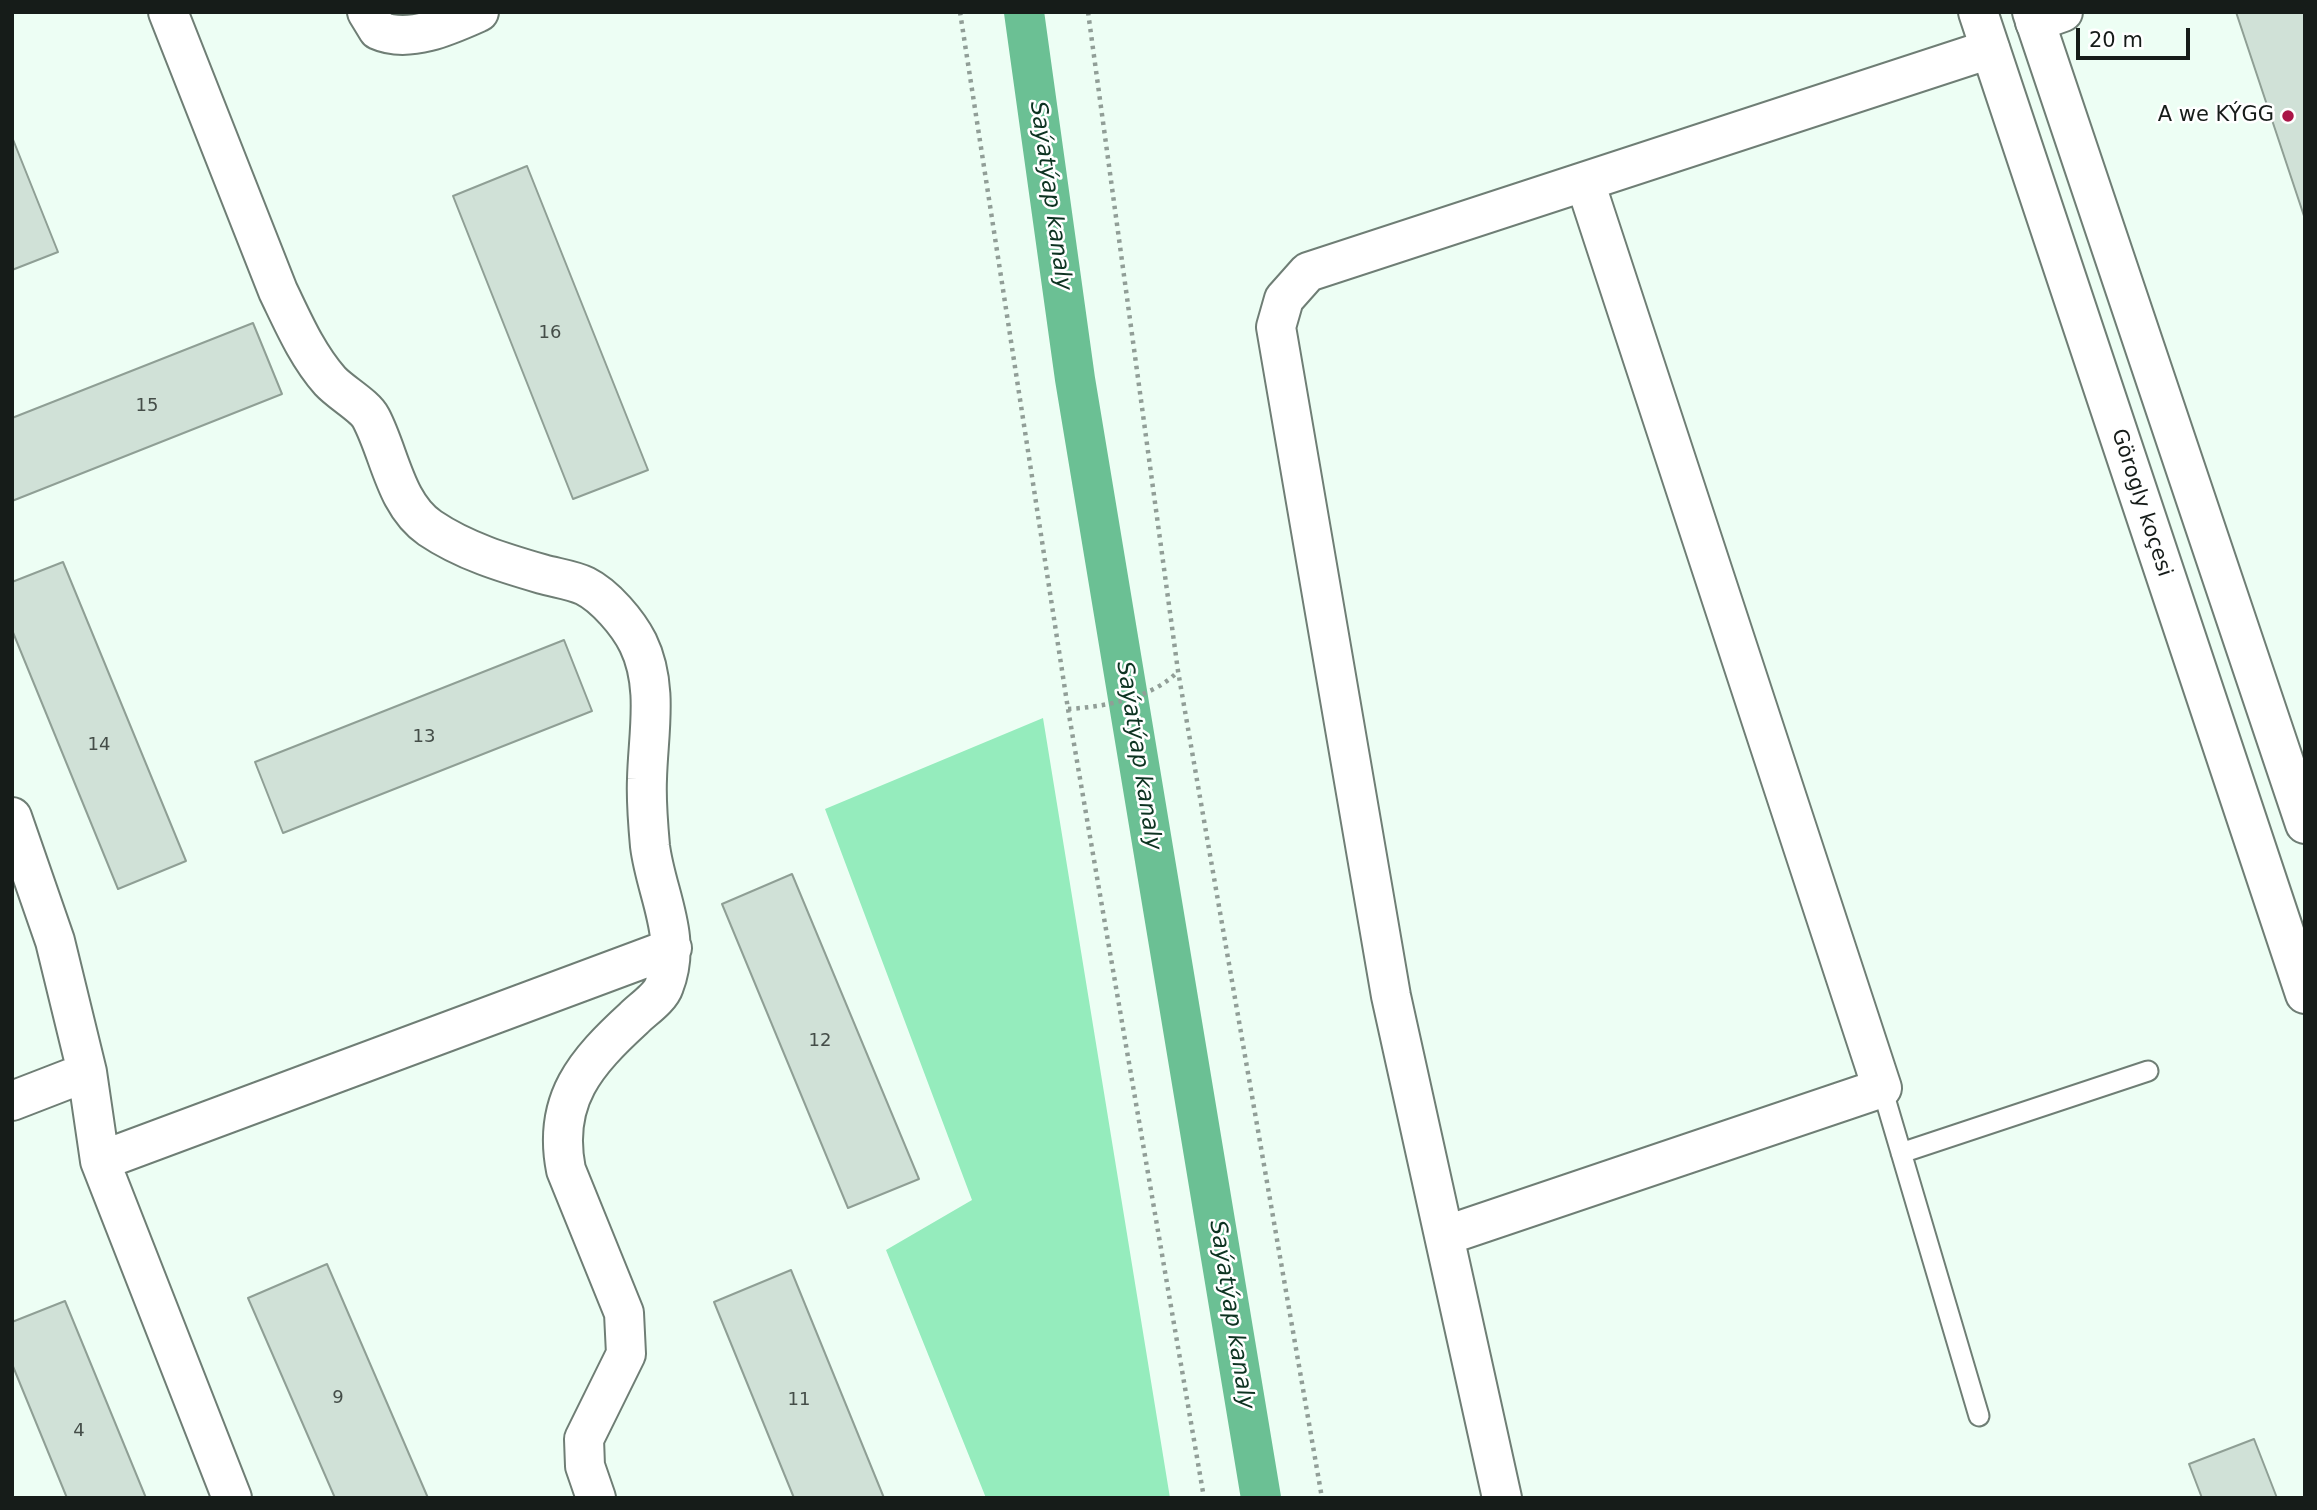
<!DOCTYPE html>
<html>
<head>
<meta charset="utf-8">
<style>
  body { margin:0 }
  #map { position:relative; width:2317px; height:1510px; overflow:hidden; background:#edfef4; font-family:"DejaVu Sans",sans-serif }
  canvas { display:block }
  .frame { position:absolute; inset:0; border:14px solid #161c19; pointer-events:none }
  .scale { position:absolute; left:2076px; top:28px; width:114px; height:32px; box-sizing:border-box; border:4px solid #161c19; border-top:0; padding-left:9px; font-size:21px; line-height:24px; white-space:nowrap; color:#161c19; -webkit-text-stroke:5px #fff; paint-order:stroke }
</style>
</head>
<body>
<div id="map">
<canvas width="2317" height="1510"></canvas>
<div class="frame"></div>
<div class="scale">20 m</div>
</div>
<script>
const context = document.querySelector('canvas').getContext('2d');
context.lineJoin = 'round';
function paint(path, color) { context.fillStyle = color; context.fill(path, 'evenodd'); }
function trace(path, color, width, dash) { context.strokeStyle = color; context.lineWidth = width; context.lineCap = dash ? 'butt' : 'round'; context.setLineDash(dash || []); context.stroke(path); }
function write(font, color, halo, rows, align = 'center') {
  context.font = font + ' "DejaVu Sans",sans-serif'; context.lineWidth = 5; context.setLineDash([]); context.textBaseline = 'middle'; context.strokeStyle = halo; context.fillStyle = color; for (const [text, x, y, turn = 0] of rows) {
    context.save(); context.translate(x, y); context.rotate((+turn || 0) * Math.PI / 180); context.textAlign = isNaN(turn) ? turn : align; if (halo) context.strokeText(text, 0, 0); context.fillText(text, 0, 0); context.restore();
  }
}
paint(new Path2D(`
  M 1043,718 L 1170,1498 L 986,1498 L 886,1250 L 972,1200 L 825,809 Z`), '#95ecbd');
trace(new Path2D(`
  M 1024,12 L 1075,379 L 1261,1498`), '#6bc094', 40);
const building = new Path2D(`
  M 2236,12 L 2305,12 L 2305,219 Z
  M 12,137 L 58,252 L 12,270 Z
  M 527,166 L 648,470 L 573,499 L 453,196 Z
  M 253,323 L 282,394 L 12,501 L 12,418 Z
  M 63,562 L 186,861 L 118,889 L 12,630 L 12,582 Z
  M 564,640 L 592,711 L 283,833 L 255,762 Z
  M 792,874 L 919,1179 L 848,1208 L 722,904 Z
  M 327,1264 L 428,1498 L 335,1498 L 248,1298 Z
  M 791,1270 L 884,1498 L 794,1498 L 714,1302 Z
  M 65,1301 L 146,1498 L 67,1498 L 12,1364 L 12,1322 Z
  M 2254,1439 L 2277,1498 L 2202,1498 L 2189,1464 Z`);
paint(building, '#d0e1d7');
trace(building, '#8f9f95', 2);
const service = new Path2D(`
  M 1882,1088 L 1979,1416
  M 1901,1153 L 2148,1071`);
const minor = new Path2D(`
  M 168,12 L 278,291 C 293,322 307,355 330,381 C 341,393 365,406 371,418 C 390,454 395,504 430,528 C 464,551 504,563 542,574 C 556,578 573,580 585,586 C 605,596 628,623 638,643 C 659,686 648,734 647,779 C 646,801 648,824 650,846 C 656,894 683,937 664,986 C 660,998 643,1009 634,1018 C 586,1062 552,1100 566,1170 L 624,1313 L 626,1354 L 584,1439 L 585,1466 L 596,1498
  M 367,12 L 378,30 C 409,44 450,25 479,12
  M 2035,22 L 2063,12
  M 12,817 L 55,941 L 87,1072 L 100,1161 L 232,1498
  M 12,1101 L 87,1072
  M 100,1161 L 672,948
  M 1444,1236 L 1882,1088 L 1585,182
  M 1502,1498 L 1391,996 L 1276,327 L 1284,299 L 1308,272 L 1990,49`);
const tertiary = new Path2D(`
  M 1978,12 L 2305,994
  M 2032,12 L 2305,824`);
trace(service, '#6f7e75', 23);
trace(minor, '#6f7e75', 42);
trace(tertiary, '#6f7e75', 42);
trace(new Path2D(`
  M 960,12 L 1068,709 L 1204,1498
  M 1088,12 L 1178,671 L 1322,1498
  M 1068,709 C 1103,707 1154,698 1178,671`), '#919e97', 4.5, [3.5, 5]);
trace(service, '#fff', 19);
trace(minor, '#fff', 38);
trace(tertiary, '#fff', 38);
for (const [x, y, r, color] of [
  [2288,116,7,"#aa1547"]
]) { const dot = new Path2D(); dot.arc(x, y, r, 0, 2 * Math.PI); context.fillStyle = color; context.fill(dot); trace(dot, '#fff', 2.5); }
write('18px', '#444d48', null, [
  ["16",550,333],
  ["15",147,406],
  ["13",424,737],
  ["14",99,745],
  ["12",820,1041],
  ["9",338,1398],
  ["11",799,1400],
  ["4",79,1431]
]);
write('21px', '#161c19', '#fff', [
  ["A we KÝGG",2274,116]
], 'right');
write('21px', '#161c19', '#fff', [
  ["Görogly koçesi",2141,503,72]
]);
write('italic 23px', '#0d3321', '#fff', [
  ["Saýatýap kanaly",1050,196,82],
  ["Saýatýap kanaly",1138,756,81],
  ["Saýatýap kanaly",1231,1315,81]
]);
</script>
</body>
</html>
